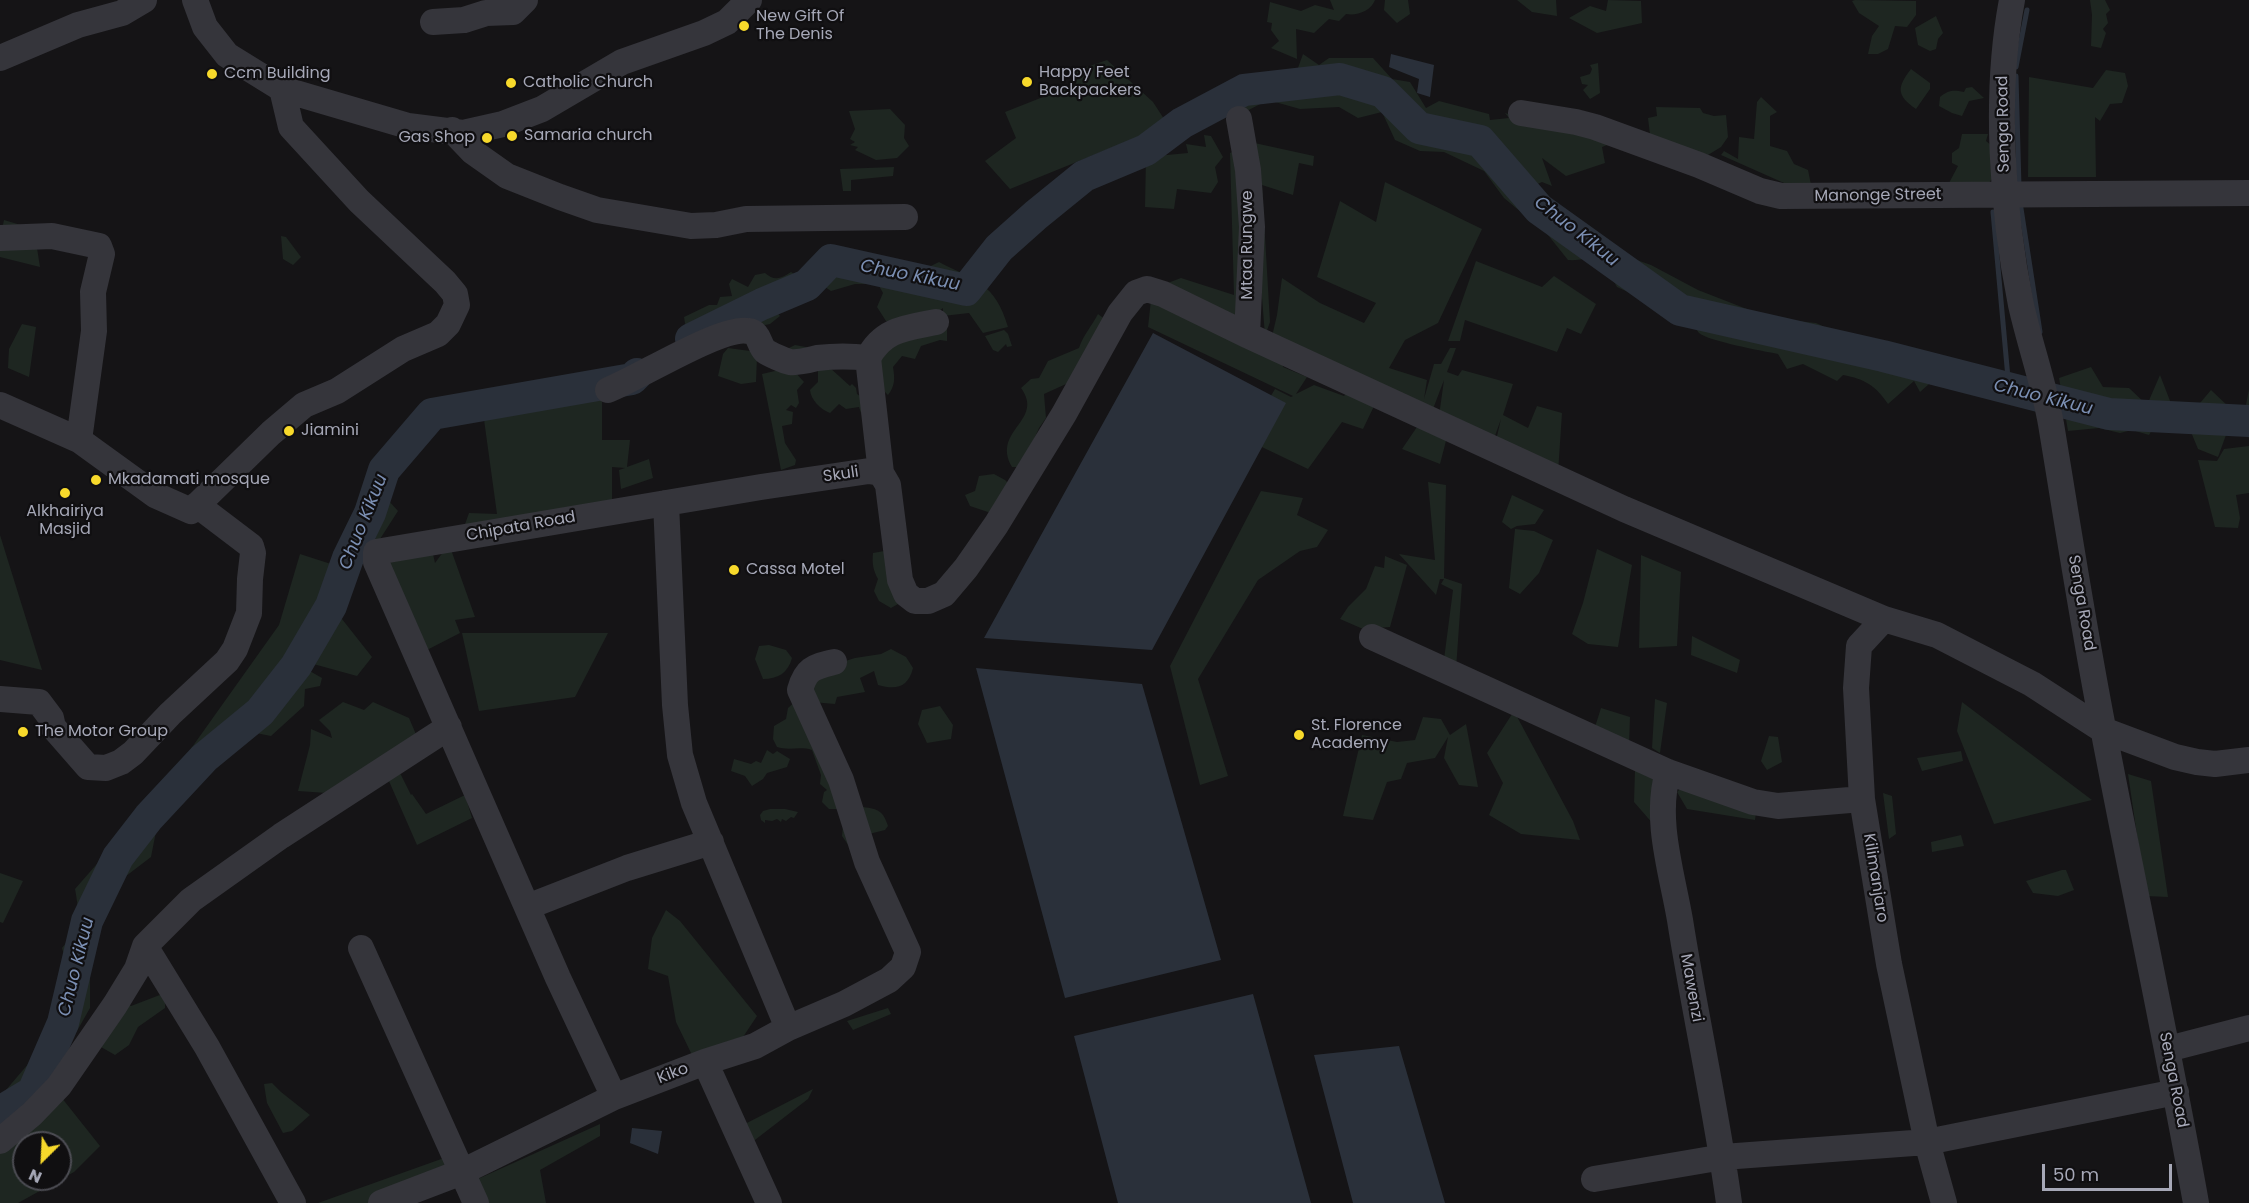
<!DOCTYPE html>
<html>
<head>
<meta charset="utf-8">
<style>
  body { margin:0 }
  #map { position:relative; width:2249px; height:1203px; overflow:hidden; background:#151416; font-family:Poppins,sans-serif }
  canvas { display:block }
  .north { position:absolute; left:12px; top:1131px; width:60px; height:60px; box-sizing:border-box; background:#100f11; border:2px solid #4c4c53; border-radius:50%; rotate:204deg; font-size:16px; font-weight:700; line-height:24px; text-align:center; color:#a6a8b7 }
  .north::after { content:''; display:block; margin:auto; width:21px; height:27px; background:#f7d92b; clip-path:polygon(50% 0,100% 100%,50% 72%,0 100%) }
  .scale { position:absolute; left:2042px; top:1164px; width:130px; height:27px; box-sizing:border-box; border:3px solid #a6a8b7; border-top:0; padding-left:8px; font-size:18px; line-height:21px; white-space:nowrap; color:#a6a8b7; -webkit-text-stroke:4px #100f11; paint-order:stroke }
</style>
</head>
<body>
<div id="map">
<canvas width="2249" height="1203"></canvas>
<div class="north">N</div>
<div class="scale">50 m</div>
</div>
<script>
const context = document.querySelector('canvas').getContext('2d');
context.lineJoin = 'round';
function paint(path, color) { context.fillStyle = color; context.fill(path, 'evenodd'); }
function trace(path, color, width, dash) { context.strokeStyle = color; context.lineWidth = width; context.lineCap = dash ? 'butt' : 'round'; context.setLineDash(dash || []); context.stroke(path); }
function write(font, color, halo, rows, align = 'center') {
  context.font = font + ' Poppins,sans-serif'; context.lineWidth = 4.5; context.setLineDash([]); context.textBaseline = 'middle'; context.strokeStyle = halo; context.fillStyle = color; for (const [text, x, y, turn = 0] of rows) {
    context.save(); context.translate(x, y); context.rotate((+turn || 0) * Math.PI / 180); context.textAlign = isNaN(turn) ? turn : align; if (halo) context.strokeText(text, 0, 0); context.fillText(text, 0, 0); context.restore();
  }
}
paint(new Path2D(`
  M 1330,0 L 1375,0 C 1371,11 1357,16 1346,14 L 1339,21 L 1329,19 L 1314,33 L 1296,29 L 1297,59 L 1271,48 L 1279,41 L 1271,30 L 1272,23 L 1267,22 L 1270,2 L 1301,11 L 1315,5 L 1334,10 Z
  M 1385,0 L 1408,0 L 1410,14 L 1397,23 L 1384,10 Z
  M 1517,0 L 1556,0 L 1557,16 L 1532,12 Z
  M 1608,0 L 1641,1 L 1642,23 L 1597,33 L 1569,18 L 1590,6 L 1606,11 Z
  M 1855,0 L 1916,1 L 1916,15 L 1907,27 L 1895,26 L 1888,49 L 1878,54 L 1868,54 L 1872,36 L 1879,26 L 1859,13 L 1852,1 Z
  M 2090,0 L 2105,0 L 2110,10 L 2106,14 L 2108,23 L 2103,29 L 2106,33 L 2101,48 L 2091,46 L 2092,15 Z
  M 1936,16 L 1943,33 L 1938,39 L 1936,49 L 1930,51 L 1918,45 L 1915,28 Z
  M 1303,54 L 1319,65 L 1329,58 L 1373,58 L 1392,79 L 1410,82 L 1426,108 L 1439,101 L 1489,114 L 1490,120 L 1509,118 L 1505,113 L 1533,122 L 1617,141 L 1602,147 L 1605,163 L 1566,176 L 1542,158 L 1552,186 L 1542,182 L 1533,186 L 1536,199 L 1545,207 L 1539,227 L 1504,198 L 1484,171 L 1444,152 L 1420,151 L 1395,140 L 1382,112 L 1358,118 L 1339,107 L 1300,109 L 1268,100 L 1241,114 L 1252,92 L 1294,79 Z
  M 1107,60 L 1153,102 L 1168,125 L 1010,189 L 985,161 L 1016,138 L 1005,112 L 1076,84 L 1072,72 Z
  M 1598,63 L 1600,93 L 1590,99 L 1583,90 L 1588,85 L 1582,84 L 1580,77 L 1590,74 L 1592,69 L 1590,65 Z
  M 1911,69 L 1930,83 L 1930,89 L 1916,109 C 1896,95 1897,87 1911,69 Z
  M 2106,70 L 2125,73 L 2128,86 L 2122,103 L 2110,104 L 2100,121 L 2095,117 L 2096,177 L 2028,177 L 2029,77 L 2093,88 Z
  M 1972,87 L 1984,98 L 1969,101 L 1962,116 L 1952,113 L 1939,106 L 1940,97 C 1949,90 1953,90 1964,92 L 1966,88 Z
  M 1761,97 L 1777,112 L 1770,116 L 1770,146 L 1787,151 L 1794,164 L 1808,170 L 1811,185 L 1784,183 L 1721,155 L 1724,151 L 1738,159 L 1739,137 L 1754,139 L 1757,102 Z
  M 1656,107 L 1700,108 L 1703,113 L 1714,116 L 1726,115 L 1728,137 L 1721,147 L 1708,155 L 1651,143 L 1648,118 L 1657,116 Z
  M 890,109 L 905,125 L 904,138 L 909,146 L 897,158 L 876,160 L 855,150 L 858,147 L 850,145 L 855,142 L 850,139 L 855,129 L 849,111 Z
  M 1962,134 L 1988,134 L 1986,141 L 1998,151 L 1992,179 L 1988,184 L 1949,183 L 1958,166 L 1952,163 L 1952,153 L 1959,148 Z
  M 1204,135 L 1211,136 L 1223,157 L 1215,167 L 1218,182 L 1211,193 L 1177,189 L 1174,209 L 1145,207 L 1146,157 L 1188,153 L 1186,144 L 1206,147 Z
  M 1250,142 L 1314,156 L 1313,166 L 1299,163 L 1293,195 L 1262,185 L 1270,322 L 1265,336 Z
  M 1244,147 L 1242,327 L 1157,287 L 1181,278 L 1234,295 L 1230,153 Z
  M 894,167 L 893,176 L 851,180 L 851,191 L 843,191 L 840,169 Z
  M 1385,182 L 1482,229 L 1438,323 L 1405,340 L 1389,368 L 1427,380 L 1424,399 L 1434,364 L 1441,364 L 1450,348 L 1456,348 L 1447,372 L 1458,376 L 1462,370 L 1513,384 L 1503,415 L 1528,428 L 1537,406 L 1562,413 L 1558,473 L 1494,449 L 1501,419 L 1491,447 L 1438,423 L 1444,380 L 1433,409 L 1376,402 L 1363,429 L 1342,422 L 1308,469 L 1245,439 L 1275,389 L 1291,397 L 1293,396 L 1148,327 L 1152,291 L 1282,358 L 1283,367 L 1307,377 L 1296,394 L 1314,385 L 1344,396 L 1354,385 L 1270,345 L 1277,315 L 1282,278 L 1320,303 L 1364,323 L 1376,303 L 1317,277 L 1340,201 L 1376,222 Z
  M 1552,207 L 1569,230 L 1586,242 L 1651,265 L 1698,290 L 1770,318 L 1816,323 L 1875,350 L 1902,351 L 1983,369 L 1981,390 L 1958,390 L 1929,384 L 1920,392 L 1914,381 L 1888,404 C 1876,386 1865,379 1843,375 L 1837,381 L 1803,364 L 1787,369 L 1778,354 C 1763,351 1708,341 1699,333 C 1697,331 1696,328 1695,325 L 1657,311 L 1650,302 L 1617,287 L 1601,258 C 1589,257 1580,261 1568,260 L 1544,230 Z
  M 4,220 L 34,229 L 40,267 L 0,257 L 0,239 Z
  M 281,236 L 286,237 L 301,257 L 293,265 L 283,259 Z
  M 834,256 L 857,258 L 908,277 L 939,262 C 976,281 995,283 1008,327 L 983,333 L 969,313 L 943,316 L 943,308 L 932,317 L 947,328 L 947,341 L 940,340 L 921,346 L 915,359 L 902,356 L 893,367 C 895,379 895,386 888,395 L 876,383 L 874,368 L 910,324 L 886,321 L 877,307 L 883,293 L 878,284 L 855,284 L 831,291 L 816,281 L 811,272 L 822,261 Z
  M 1476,261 L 1542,287 L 1554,276 L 1596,304 L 1581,334 L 1567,328 L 1557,352 L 1465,320 L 1460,341 L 1448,341 Z
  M 791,272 L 798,276 L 796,282 L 776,288 L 775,293 L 797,288 L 805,284 L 810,276 L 811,285 L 796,301 L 784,299 L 778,304 L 776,311 L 780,316 L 770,324 L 678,344 L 687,336 L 684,317 L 709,305 L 717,305 L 720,297 L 732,296 L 729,284 L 732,279 L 748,287 L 755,275 L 765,273 C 774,281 781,279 791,272 Z
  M 1098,314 L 1106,320 L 1077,379 L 1044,394 L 1046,418 L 1039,428 L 1022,467 L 1012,467 C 991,430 1045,421 1021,388 L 1031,379 L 1039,378 L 1048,361 L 1079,348 C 1083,335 1092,326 1098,314 Z
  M 22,324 L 36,327 L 29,377 L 8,368 L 9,349 Z
  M 1004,330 L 1008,334 L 1012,346 L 1007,347 L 1006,344 L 998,352 L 993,350 L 985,336 Z
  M 795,345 L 811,348 L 795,372 L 804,382 L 797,390 L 799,403 L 796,408 L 791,405 L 786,410 L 793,412 L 792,424 L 782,426 L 785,443 L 796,460 L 795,465 L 781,470 L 762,374 L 775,371 L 782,365 L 783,351 Z
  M 728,348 L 750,351 L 757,357 L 756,382 L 741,384 L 718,376 L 723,354 Z
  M 829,367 L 850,386 L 852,384 L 856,388 L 857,394 L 860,396 L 862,416 L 859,407 L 846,409 L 839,404 L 830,413 C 820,409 811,400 810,390 L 818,382 L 818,370 Z
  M 2091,367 L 2103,387 L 2129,388 L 2147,405 L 2160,375 L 2172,406 L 2195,409 L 2211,390 L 2230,408 L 2245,410 L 2249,389 L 2249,438 L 2247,435 L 2226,435 L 2218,457 L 2198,449 L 2191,432 L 2152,430 L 2149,435 L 2132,430 L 2120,433 L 2099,428 L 2068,431 L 2059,378 Z
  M 602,387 L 602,440 L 630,440 L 627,467 L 649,459 L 653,478 L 621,489 L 619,470 L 625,468 L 612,467 L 612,512 L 464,527 L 469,513 L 497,514 L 482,405 Z
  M 1419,424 L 1447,437 L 1440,464 L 1402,449 Z
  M 411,445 L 389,501 L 398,511 L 364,564 L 333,564 L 331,579 L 337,578 L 338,614 L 372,657 L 357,676 L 306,662 L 301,666 L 322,678 L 320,686 L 305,689 L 304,706 L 271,736 L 246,731 L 206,773 L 185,757 L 279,625 L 300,554 L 331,564 L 362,492 L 375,487 L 384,457 Z
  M 2249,446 L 2249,493 L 2236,495 L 2240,518 L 2238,528 L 2215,527 L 2198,460 L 2217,461 L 2224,449 Z
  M 994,474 L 1005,480 L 1012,487 L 991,513 L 970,506 L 965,495 L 975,491 L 979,476 Z
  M 1428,482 L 1446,485 L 1444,578 L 1462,584 L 1456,669 L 1443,667 L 1453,590 L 1441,584 L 1444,579 L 1440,579 L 1436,595 L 1399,554 L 1435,560 Z
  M 1261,491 L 1303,498 L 1297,515 L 1328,530 L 1317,547 L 1300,551 L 1258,580 L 1198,679 L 1228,776 L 1200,785 L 1170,666 Z
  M 1512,495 L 1544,510 L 1535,524 L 1517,526 L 1511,529 L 1502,522 Z
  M 1515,529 L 1534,531 L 1553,540 L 1539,573 L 1520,594 L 1509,588 Z
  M 0,535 L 42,670 L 0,660 Z
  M 449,544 L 475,617 L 455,620 L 460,633 L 423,652 L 381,556 L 431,545 L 435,563 Z
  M 1597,549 L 1632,565 L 1618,647 L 1588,644 L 1572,634 L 1583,603 Z
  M 890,550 L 905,600 L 891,608 L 879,601 L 874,591 L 878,579 C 873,570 872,563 873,553 Z
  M 1641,555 L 1681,572 L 1677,646 L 1639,648 Z
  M 1385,556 L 1407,565 L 1390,627 L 1363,629 L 1340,619 L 1348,607 L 1366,589 L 1375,566 L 1384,568 Z
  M 462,633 L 608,633 L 575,697 L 479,711 Z
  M 1692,636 L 1740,660 L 1737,673 L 1691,655 Z
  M 769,645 L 786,650 L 792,658 C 788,673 778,679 763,679 L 755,659 L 759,646 Z
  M 891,649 L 906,657 L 913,668 C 908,688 896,690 878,685 L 874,671 L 860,678 L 865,692 L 837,697 L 835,704 L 812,702 L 807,673 L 855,658 L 881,654 Z
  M 1655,699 L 1667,703 L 1660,753 L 1652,748 Z
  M 797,700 L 839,809 L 829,809 L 822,802 L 824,792 L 827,790 L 820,784 L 821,775 L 812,750 C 800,746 789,751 777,747 L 773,739 L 774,726 L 786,719 L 788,708 Z
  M 343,702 L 364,710 L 373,702 L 409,718 L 418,739 L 398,769 L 411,795 L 412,794 L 426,814 L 465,795 L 472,818 L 417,845 L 385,772 L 341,794 L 298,791 L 310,745 L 311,729 L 332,738 L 330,731 L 319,720 Z
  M 1962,702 L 2092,800 L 1994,824 L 1957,731 Z
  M 940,706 L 953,725 L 951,739 L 927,743 L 918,724 L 922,710 Z
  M 1601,708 L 1630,717 L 1629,746 L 1595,727 Z
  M 1514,711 L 1573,821 L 1580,840 L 1521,834 L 1489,815 L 1503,783 L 1487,753 Z
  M 1423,717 L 1441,719 L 1450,735 L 1466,724 L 1478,787 L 1459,785 L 1444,758 L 1448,737 L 1435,758 L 1407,763 L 1401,779 L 1387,782 L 1373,820 L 1343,816 L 1362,735 L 1397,742 L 1415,740 Z
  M 1769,736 L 1778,737 L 1782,762 L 1767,770 L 1761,761 Z
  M 767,750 L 773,754 L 777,751 L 790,759 L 787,767 L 767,773 L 763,779 L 752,786 L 745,776 L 731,771 L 734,759 L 751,764 L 756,761 L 761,763 Z
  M 1961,751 L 1963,761 L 1922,771 L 1917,758 Z
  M 1635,770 L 1655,778 L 1661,833 L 1634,802 Z
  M 2128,774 L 2151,781 L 2168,897 L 2146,896 Z
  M 1688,781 L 1757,805 L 1755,820 L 1687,809 L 1677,792 Z
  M 165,786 L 151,857 L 113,886 L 90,926 L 90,1008 L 68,1047 L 46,1078 L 100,1146 L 74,1172 L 18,1203 L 0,1203 L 0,1097 L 46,1043 L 68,969 L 62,948 C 79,927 80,915 75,889 ZM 24,1143 L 60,1143 L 60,1179 L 24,1179 Z
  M 1883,793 L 1892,796 L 1896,834 L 1889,839 Z
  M 863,807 C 879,809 883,811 888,826 L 885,830 L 869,834 L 853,852 L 842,836 L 843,826 L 861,812 Z
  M 770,809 L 785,809 L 798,812 L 794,818 L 791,817 L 786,821 L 782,819 L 781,822 L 777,819 L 772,821 L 765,820 L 765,823 L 761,820 L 760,815 L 763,811 Z
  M 1961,835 L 1964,846 L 1932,852 L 1931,842 Z
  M 2062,870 L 2066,870 L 2074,890 L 2058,896 L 2033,893 L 2026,881 Z
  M 0,873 L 23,881 L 3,923 L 0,922 Z
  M 666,910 L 680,921 L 757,1016 L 743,1037 L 692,1055 L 676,1022 L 668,976 L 648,969 L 652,938 Z
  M 165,993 L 165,1008 L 138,1027 L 129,1045 L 115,1055 L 94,1043 L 122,999 L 131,1006 Z
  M 888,1008 L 891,1014 L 853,1030 L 847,1021 Z
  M 272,1083 L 281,1092 L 310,1115 L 292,1131 L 283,1133 L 267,1103 L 264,1084 Z
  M 813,1089 L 808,1099 L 751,1143 L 743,1125 Z
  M 600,1124 L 600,1136 L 540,1170 L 546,1203 L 478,1203 L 469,1183 Z
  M 444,1158 L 448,1172 L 378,1203 L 318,1203 Z`), '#1e2621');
paint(new Path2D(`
  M 1391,54 L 1434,65 L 1430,97 L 1417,93 L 1419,79 L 1389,67 Z
  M 1153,333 L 1286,403 L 1152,650 L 984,638 Z
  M 976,668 L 1142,684 L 1221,960 L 1065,998 Z
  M 1253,994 L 1311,1203 L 1118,1203 L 1074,1036 Z
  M 1399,1046 L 1445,1203 L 1353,1203 L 1314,1055 Z
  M 632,1128 L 662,1131 L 658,1154 L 630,1143 Z`), '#2a303a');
trace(new Path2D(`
  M 2016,67 L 2027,10
  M 2016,76 L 2019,187
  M 2020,202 L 2040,332
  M 1993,212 L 2009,389`), '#2a303a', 5);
trace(new Path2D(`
  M 691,339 L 762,304 L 807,285 L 831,260 L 966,290 L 999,248 L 1036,215 L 1084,176 L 1146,150 L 1182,123 L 1244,90 L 1340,79 L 1383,92 L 1419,128 L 1480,141 L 1539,209 L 1680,310 L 1883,356 L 2109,414 L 2249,421
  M 0,1112 L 33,1092 L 63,1023 L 87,921 L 118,857 L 149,817 L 204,758 L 260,712 L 296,666 L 331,606 L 348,558 L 370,513 L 384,470 L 432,414 L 632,379 L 637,374`), '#2a303a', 32);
trace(new Path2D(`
  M 195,0 L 205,27 L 227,55 L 282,89 L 408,126 L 463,133 L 503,124 L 542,109 L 622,62 L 704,33 L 727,22 L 749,0
  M 2012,0 C 1994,94 2002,211 2021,305 C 2030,345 2044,384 2051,424 C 2068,527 2084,631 2104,733 C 2134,890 2168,1046 2196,1203
  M 433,22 L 464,20 L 486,13 L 513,12 L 525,0
  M 0,58 L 78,25 L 122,13 L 144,0
  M 1521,113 L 1576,122 L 1595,127 L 1699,165 L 1760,191 L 1781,196 L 2249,193
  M 1239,119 L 1248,170 L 1252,227 L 1247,335
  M 452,130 L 473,152 L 507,176 L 560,197 L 597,210 L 691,226 L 716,225 L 746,219 L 905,217
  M 0,238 L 52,236 L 99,246 L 102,254 L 93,292 L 94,331 L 79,440
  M 608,390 C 639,378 721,326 748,331 C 760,332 758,344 765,351 C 769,354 785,361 790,362 C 799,363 809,360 817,358 C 835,356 851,356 868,358
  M 0,405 L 79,440 L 155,495 L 191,511 L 271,433 L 304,405 L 337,391 L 403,349 L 438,334 L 448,324 L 457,305 L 455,294 L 445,282 L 359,201 L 291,127 L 282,89
  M 881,473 L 868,358 C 883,329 906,328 936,322
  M 666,503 L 675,705 L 680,755 L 694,803 L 788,1028
  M 1884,619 L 1859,646 L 1856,688 L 1862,799 L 1889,964 L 1927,1142 L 1944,1203
  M 1372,637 L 1668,772 L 1753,802 L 1778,806 L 1862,799
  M 0,699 L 39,702 L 51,718 L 53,727 L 88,767 L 106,768 L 121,762 L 133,753 L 170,714 L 227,661 L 235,649 L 249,613 L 250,579 L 253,553 L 251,546 L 197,505
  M 1668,772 C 1654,819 1672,873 1680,920 C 1695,1015 1716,1108 1729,1203
  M 527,907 L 627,868 L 711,842
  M 145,946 L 207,1047 L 293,1203
  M 361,948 L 476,1203
  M 2168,1049 L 2249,1028
  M 705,1062 L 769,1203
  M 614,1097 L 558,978 L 376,562 L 376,552 L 761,487 L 869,471 L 881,473 L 888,485 L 900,580 L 906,594 L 915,601 L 928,601 L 944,594 L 966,568 L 996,525 L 1064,414 L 1120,313 L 1136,293 L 1147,289 L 1163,294 L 1247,335 L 1624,509 L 1884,619 L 1937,635 L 2032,684 L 2103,730 L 2175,757 L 2197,762 L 2215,764 L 2249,760
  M 0,1141 L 32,1114 L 59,1086 L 115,1005 L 137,969 L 145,946 L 191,900 L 281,836 L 449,727
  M 1594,1179 L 1723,1157 L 1927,1142 L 2176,1092
  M 381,1203 L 462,1172 L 614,1097 L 705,1062 L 755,1046 L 788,1028 L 844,1004 L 889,980 L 903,967 L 908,952 L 867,862 L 841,780 L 800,690 C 806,668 814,667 834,662`), '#35353b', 26);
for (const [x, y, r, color] of [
  [744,26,6,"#f7d92b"],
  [212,74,6,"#f7d92b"],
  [1027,82,6,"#f7d92b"],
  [511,83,6,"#f7d92b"],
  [512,136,6,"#f7d92b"],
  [487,138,6,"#f7d92b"],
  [289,431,6,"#f7d92b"],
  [96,480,6,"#f7d92b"],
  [65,493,6,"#f7d92b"],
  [734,570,6,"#f7d92b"],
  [23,732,6,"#f7d92b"],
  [1299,735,6,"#f7d92b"]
]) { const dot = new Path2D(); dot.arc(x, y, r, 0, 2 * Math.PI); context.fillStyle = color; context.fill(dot); trace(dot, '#100f11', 2); }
write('16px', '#a6a8b7', '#100f11', [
  ["New Gift Of",756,17],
  ["The Denis",756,35],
  ["Happy Feet",1039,73],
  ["Backpackers",1039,91],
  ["Ccm Building",224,74],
  ["Catholic Church",523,83],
  ["Samaria church",524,136],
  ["Gas Shop",475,138,"right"],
  ["Jiamini",301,431],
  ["Mkadamati mosque",108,480],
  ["Alkhairiya",65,512,"center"],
  ["Masjid",65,530,"center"],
  ["Cassa Motel",746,570],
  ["St. Florence",1311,726],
  ["Academy",1311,744],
  ["The Motor Group",35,732]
], 'left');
write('16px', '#a6a8b7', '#100f11', [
  ["Senga Road",2004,124,-91],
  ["Manonge Street",1878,196,-1],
  ["Mtaa Rungwe",1248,245,-90],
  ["Skuli",841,475,-8],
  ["Chipata Road",521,527,-10],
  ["Senga Road",2081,603,80],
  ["Kilimanjaro",1875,878,81],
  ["Mawenzi",1691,988,80],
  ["Kiko",673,1074,-21],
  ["Senga Road",2173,1080,79]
]);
write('italic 18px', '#7b8fb3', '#100f11', [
  ["Chuo Kikuu",1576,232,38],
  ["Chuo Kikuu",910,276,11],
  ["Chuo Kikuu",2043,398,14],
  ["Chuo Kikuu",364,522,-68],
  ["Chuo Kikuu",77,967,-76]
]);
</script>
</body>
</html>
